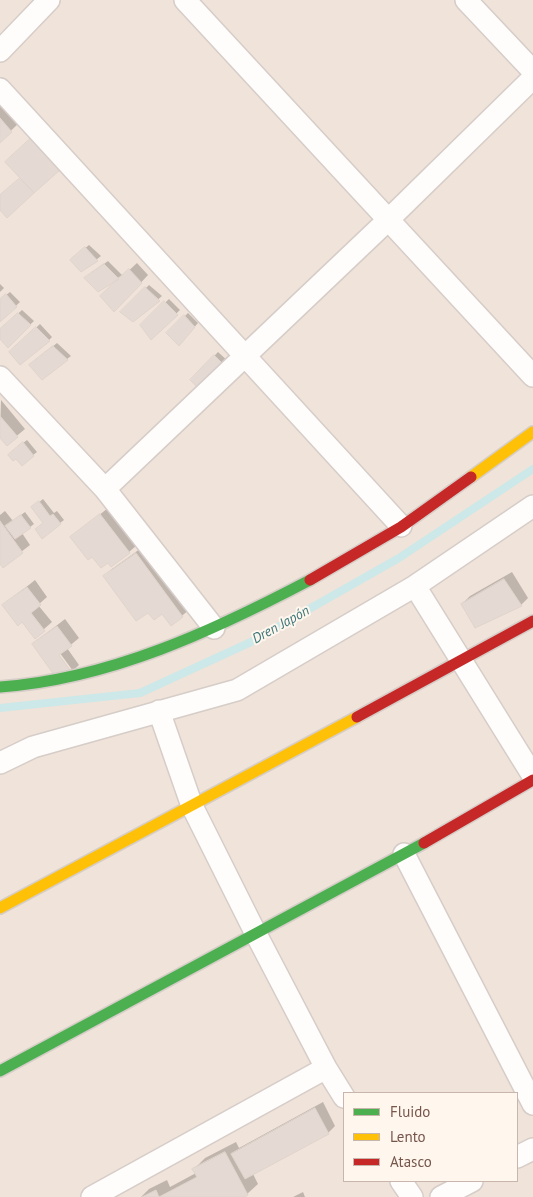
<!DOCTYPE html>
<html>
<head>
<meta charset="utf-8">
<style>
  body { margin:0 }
  #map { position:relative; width:533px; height:1197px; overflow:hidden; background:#f7f1eb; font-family:"PT Sans",sans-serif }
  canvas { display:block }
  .legend { position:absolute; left:343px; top:1092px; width:175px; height:90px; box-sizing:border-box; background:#fff6ed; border:1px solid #c8b6ac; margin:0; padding:6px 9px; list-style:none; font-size:15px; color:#76564b }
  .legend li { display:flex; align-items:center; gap:10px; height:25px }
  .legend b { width:25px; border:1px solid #c8b6ac }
</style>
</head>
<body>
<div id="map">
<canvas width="533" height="1197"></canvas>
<ul class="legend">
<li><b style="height:6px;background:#4caf50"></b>Fluido</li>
<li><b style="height:6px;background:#ffc107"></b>Lento</li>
<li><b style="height:6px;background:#c62828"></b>Atasco</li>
</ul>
</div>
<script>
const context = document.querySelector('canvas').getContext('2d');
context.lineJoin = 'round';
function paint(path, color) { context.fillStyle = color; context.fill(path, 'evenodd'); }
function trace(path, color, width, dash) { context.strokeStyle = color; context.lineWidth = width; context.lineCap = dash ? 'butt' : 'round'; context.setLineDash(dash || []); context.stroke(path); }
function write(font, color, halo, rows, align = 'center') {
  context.font = font + ' "PT Sans",sans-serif'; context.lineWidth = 4; context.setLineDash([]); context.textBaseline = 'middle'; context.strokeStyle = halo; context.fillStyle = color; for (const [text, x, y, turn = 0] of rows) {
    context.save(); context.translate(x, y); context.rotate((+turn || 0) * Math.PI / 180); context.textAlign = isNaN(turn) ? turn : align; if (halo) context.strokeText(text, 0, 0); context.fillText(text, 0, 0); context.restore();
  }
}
paint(new Path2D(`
  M 0,0 L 533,0 L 533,1197 L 0,1197 ZM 344,1093 L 517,1093 L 517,1181 L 344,1181 Z`), '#f0e3d9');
paint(new Path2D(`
  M 0,102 L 19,123 L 0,141 Z
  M 89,245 L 101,256 L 82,271 L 75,257 Z
  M 108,261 L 123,276 L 137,263 L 148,275 L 122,303 L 121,276 L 98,290 L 89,275 Z
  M 0,284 L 4,288 L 0,292 Z
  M 149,285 L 162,296 L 133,321 L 122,312 Z
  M 10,292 L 20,302 L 0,321 L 0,300 Z
  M 169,299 L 180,310 L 151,338 L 142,325 Z
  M 22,310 L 34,321 L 8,346 L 0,337 L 0,330 Z
  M 188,313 L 198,323 L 179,344 L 168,333 Z
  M 40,324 L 52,337 L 49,340 L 11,352 Z
  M 57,343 L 71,356 L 42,378 L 35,361 Z
  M 218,352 L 230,363 L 192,380 Z
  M 1,400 L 25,429 L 7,444 L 0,436 Z
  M 27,440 L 37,452 L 33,455 L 13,451 Z
  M 43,499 L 54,513 L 57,511 L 64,520 L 60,523 L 44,522 L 37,504 Z
  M 108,508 L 137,545 L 129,552 L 108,561 L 92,555 L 72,537 Z
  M 5,511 L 13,521 L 25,512 L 34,524 L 22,533 L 30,545 L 3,566 L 0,562 L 0,515 Z
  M 144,546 L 190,609 L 171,625 L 162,612 L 148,611 L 105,577 L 112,569 Z
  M 512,572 L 528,598 L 521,605 L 462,604 L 470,596 Z
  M 35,580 L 47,597 L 38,605 L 52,622 L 35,637 L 22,621 L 4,605 Z
  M 65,619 L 79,638 L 67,648 L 79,665 L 67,676 L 58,678 L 33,644 ZM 57,649 L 73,671 L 70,671 L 55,651 Z
  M 323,1102 L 335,1126 L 328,1133 L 253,1174 L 258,1184 L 247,1194 L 242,1197 L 141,1197 L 149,1189 L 167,1180 L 170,1187 L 196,1173 L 194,1169 L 205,1158 L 236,1142 L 239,1148 Z
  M 303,1192 L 305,1197 L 293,1197 Z`), '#0003');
trace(new Path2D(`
  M 0,708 L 140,693 L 251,642 L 399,558 L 533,469`), '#cce8e8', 8);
const building = new Path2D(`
  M 0,118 L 12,132 L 0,143 Z
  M 31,138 L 60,170 L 34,193 L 5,162 Z
  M 20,178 L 34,193 L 7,218 L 0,210 L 0,195 Z
  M 85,247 L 98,261 L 81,272 L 70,260 Z
  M 104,264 L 119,279 L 98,292 L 84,278 Z
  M 129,269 L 142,283 L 114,312 L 100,296 Z
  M 145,287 L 160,301 L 133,322 L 120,312 Z
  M 6,294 L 17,307 L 0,322 L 0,299 Z
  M 164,301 L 178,315 L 151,340 L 140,325 Z
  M 18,313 L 31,325 L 8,348 L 0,339 L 0,329 Z
  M 184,315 L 195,327 L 179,346 L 166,333 Z
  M 36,327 L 50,341 L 20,365 L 9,352 Z
  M 53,346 L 68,360 L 42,380 L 29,365 Z
  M 214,355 L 227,368 L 200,390 L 190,380 Z
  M 0,416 L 18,437 L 7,446 L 0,438 Z
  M 23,442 L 34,456 L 22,466 L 16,459 L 13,461 L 8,455 Z
  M 39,501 L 50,516 L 53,514 L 61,524 L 42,539 L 35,529 L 43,523 L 31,507 Z
  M 100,514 L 130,553 L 111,567 L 108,563 L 101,568 L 92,557 L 88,560 L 70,537 Z
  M 21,515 L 31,528 L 15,539 L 5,526 Z
  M 0,521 L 23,553 L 3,568 L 0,564 Z
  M 136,553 L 183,617 L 171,626 L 162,614 L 154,620 L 148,613 L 136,621 L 103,576 Z
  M 504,579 L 522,606 L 475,628 L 461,604 Z
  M 27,587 L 41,605 L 31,613 L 45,631 L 35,639 L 22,622 L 18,626 L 2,605 Z
  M 57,626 L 72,646 L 59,655 L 73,674 L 57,679 L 32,644 Z
  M 315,1108 L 329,1134 L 245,1179 L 231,1154 Z
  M 225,1152 L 248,1195 L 245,1197 L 142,1197 L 156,1190 L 159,1197 L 197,1177 L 192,1169 Z`);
paint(building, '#e4d9d3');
trace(building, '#e0d4cd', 1);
const street = new Path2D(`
  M 185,0 L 533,376
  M 466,0 L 533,71
  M 0,51 L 49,0
  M 0,89 L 401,526
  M 0,377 L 105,489 L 214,628
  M 105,489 L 388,220 L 533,78
  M 415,586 L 533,776
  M 159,711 L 192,806 L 256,934 L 326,1068 L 344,1097
  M 0,763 L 33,747 L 237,690 L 415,586 L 533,506
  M 404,854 L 533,1104
  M 517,1157 L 533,1149
  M 401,1181 L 412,1197
  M 92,1197 L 326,1068
  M 441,1197 L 472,1181`);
const fast = new Path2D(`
  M 0,687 C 110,679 213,631 310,580
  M 0,1071 L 424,843`);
const slow = new Path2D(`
  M 471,477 L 533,432
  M 0,908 L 357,717`);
const jam = new Path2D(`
  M 310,580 L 401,527 L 471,477
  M 357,717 L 533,621
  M 424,843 L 533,780`);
trace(street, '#d6cdc8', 24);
trace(fast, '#d6cdc8', 14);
trace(slow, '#d6cdc8', 14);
trace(jam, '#d6cdc8', 14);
trace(street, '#fefdfc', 21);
trace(fast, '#4caf50', 11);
trace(slow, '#ffc107', 11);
trace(jam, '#c62828', 11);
write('italic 14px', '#3e787c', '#fff6ed', [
  ["Dren Japón",281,625,-29]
]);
</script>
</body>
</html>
